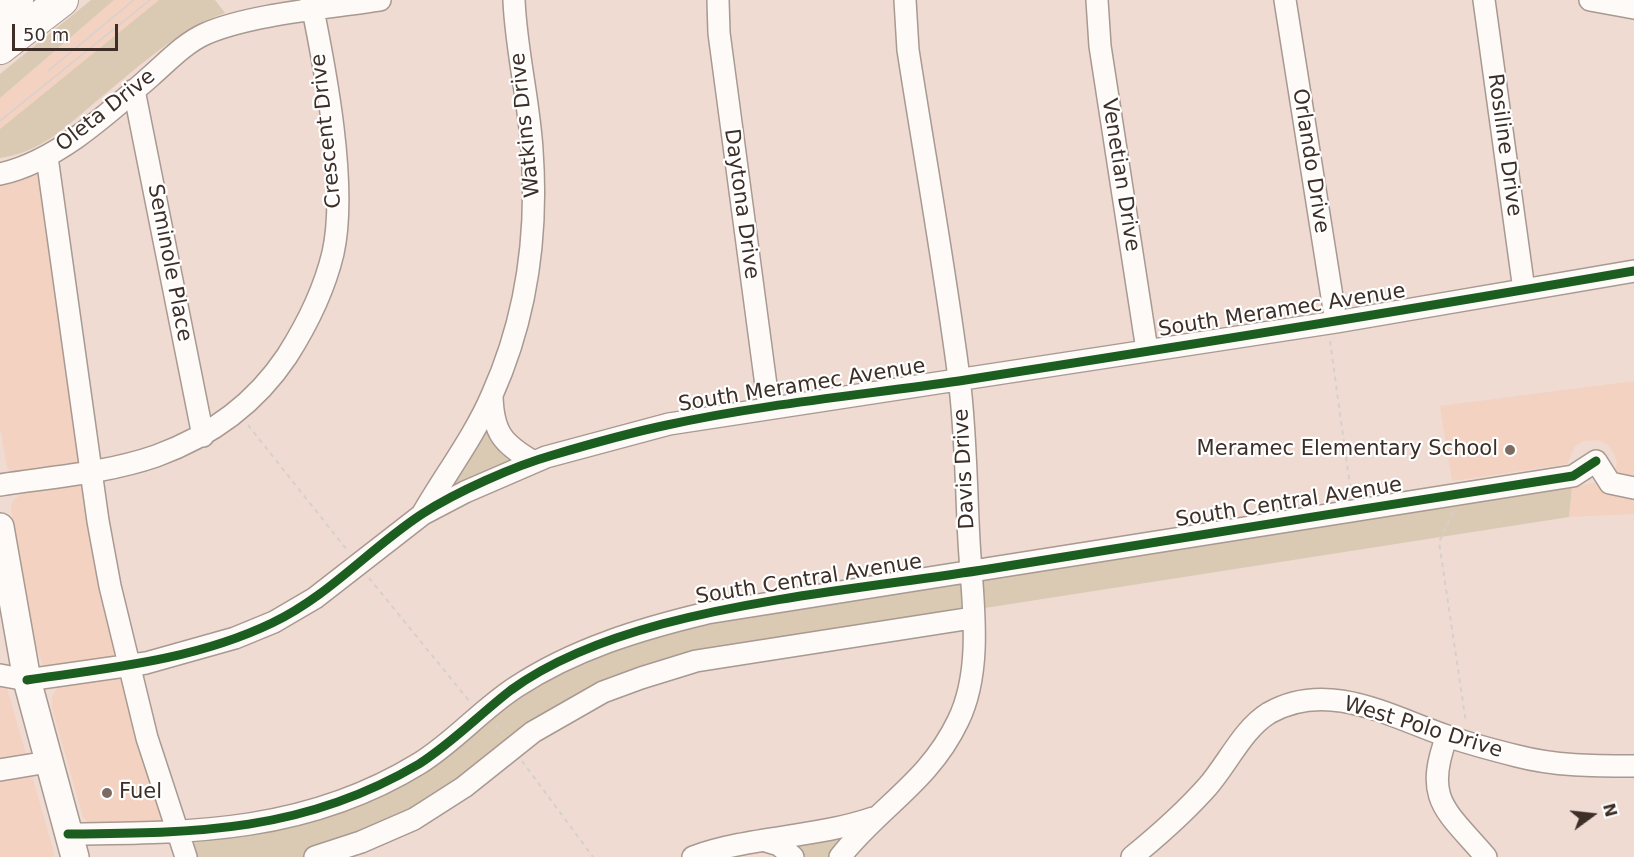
<!DOCTYPE html>
<html>
<head>
<meta charset="utf-8">
<style>
  body { margin:0 }
  #map { position:relative; width:1634px; height:857px; overflow:hidden; background:#efdbd1; font-family:"DejaVu Sans",sans-serif }
  canvas { display:block }
  .north { position:absolute; left:1562px; top:785px; width:60px; height:60px; -webkit-text-stroke:4px #fff; paint-order:stroke; rotate:75deg; font-size:16px; font-weight:700; line-height:24px; text-align:center; color:#3d2f27 }
  .north::after { content:''; display:block; margin:auto; width:21px; height:27px; background:#3d2f27; clip-path:polygon(50% 0,100% 100%,50% 72%,0 100%) }
  .scale { position:absolute; left:12px; top:24px; width:106px; height:27px; box-sizing:border-box; border:3px solid #3d2f27; border-top:0; padding-left:8px; font-size:18px; line-height:21px; white-space:nowrap; color:#3d2f27; -webkit-text-stroke:4px #fff; paint-order:stroke }
</style>
</head>
<body>
<div id="map">
<canvas width="1634" height="857"></canvas>
<div class="north">N</div>
<div class="scale">50 m</div>
</div>
<script>
const context = document.querySelector('canvas').getContext('2d');
context.lineJoin = 'round';
function paint(path, color) { context.fillStyle = color; context.fill(path, 'evenodd'); }
function trace(path, color, width, dash) { context.strokeStyle = color; context.lineWidth = width; context.lineCap = dash ? 'butt' : 'round'; context.setLineDash(dash || []); context.stroke(path); }
function write(font, color, halo, rows, align = 'center') {
  context.font = font + ' "DejaVu Sans",sans-serif'; context.lineWidth = 4.5; context.setLineDash([]); context.textBaseline = 'middle'; context.strokeStyle = halo; context.fillStyle = color; for (const [text, x, y, turn = 0] of rows) {
    context.save(); context.translate(x, y); context.rotate((+turn || 0) * Math.PI / 180); context.textAlign = isNaN(turn) ? turn : align; if (halo) context.strokeText(text, 0, 0); context.fillText(text, 0, 0); context.restore();
  }
}
paint(new Path2D(`
  M 114,0 L 159,0 L 0,129 L 0,98 Z
  M 46,170 L 85,464 L 16,475 L 7,468 L 0,427 L 0,182 Z
  M 1634,381 L 1634,514 L 1569,517 L 1572,487 L 1598,482 L 1614,473 L 1617,463 L 1614,454 L 1608,445 L 1598,440 L 1584,441 L 1575,446 L 1567,464 L 1452,481 L 1440,406 Z
  M 88,482 L 122,657 L 50,667 L 42,664 L 33,637 L 20,569 L 11,508 L 13,500 L 27,490 Z
  M 0,663 L 54,853 L 54,857 L 0,857 Z
  M 127,676 L 168,824 L 91,826 L 83,817 L 52,708 L 52,697 L 56,689 L 64,685 Z`), '#f3d2c1');
paint(new Path2D(`
  M 91,0 L 114,0 L 0,98 L 0,74 Z
  M 159,0 L 215,0 L 225,13 C 175,31 135,70 93,104 C 63,129 41,152 0,158 L 0,129 Z
  M 485,427 L 511,459 L 509,463 L 452,490 L 450,487 Z
  M 1573,476 L 1569,517 L 972,610 L 747,652 L 603,692 L 464,787 L 315,857 L 186,857 L 177,831 L 351,797 L 485,710 L 624,635 Z
  M 836,837 L 840,838 L 840,842 L 829,857 L 799,857 L 794,847 Z`), '#dac9b3');
const minor = new Path2D(`
  M 718,0 L 719,33 L 769,408
  M 1097,0 L 1100,46 L 1147,350
  M 1285,0 L 1336,322
  M 1484,0 L 1524,290
  M 1590,0 L 1634,8
  M 134,90 L 203,436
  M 47,157 L 98,521 L 110,586 L 147,738 L 186,857
  M 0,174 C 56,162 109,113 151,76 C 168,61 185,43 205,34 C 250,14 330,8 380,0
  M 492,396 C 493,433 503,444 534,462
  M 0,485 C 52,477 107,473 156,456 C 211,436 255,404 287,356 C 308,323 324,291 333,253 C 348,186 325,68 311,0
  M 423,513 C 445,475 475,435 492,395 C 527,317 538,234 532,150 C 529,100 516,50 514,0
  M 0,675 L 27,680 L 146,663 L 235,638 L 274,622 L 315,598 L 423,514 L 465,492 L 546,457 L 669,424 L 1336,322 L 1634,271
  M 1447,736 C 1423,800 1446,810 1486,857
  M 0,770 L 48,762
  M 68,834 C 195,833 308,832 420,763 C 455,741 482,709 516,687 C 574,649 640,629 707,613 L 1573,476 L 1596,461 L 1610,483 L 1634,488
  M 766,841 L 779,845 L 793,857
  M 315,857 L 361,842 L 414,819 L 464,787 L 533,732 L 603,692 L 641,678 L 696,661 L 972,618
  M 693,857 C 751,836 814,838 873,818
  M 840,857 C 879,807 929,782 958,721 C 984,668 972,598 969,541 C 966,487 966,432 959,378 C 945,269 925,159 908,50 L 905,0
  M 1132,857 C 1159,835 1185,812 1208,786 C 1228,763 1243,729 1269,713 C 1328,679 1391,717 1447,736 C 1470,744 1493,750 1517,756 C 1555,766 1594,766 1634,766`);
const major = new Path2D(`
  M 0,527 L 27,680 L 75,857`);
const highway = new Path2D(`
  M 0,13 L 17,0
  M 0,48 L 62,0`);
trace(minor, '#a89991', 24);
trace(major, '#a89991', 30);
trace(highway, '#a89991', 34);
trace(new Path2D(`
  M 1330,341 L 1351,493
  M 248,425 L 347,550
  M 1453,512 L 1439,542 L 1466,723
  M 369,578 L 470,702
  M 496,725 L 503,734
  M 522,761 L 593,857`), '#d6d0cd', 2, [4.5, 4.5]);
trace(minor, '#fdfaf8', 21);
trace(major, '#fdfaf8', 27);
trace(highway, '#fdfaf8', 32);
trace(new Path2D(`
  M 48,71 L 134,0
  M 0,121 L 150,0`), '#d6d1ce', 1.5);
trace(new Path2D(`
  M 27,680 C 110,668 195,660 272,623 C 329,596 370,548 422,514 C 456,492 514,466 553,455 C 590,444 629,433 667,425 C 763,404 862,395 959,381 C 1184,346 1409,310 1634,271
  M 68,834 C 197,833 304,832 419,764 C 452,743 480,714 511,690 C 555,658 610,638 662,624 C 769,596 880,586 989,569 C 1184,538 1378,506 1573,476 L 1596,461`), '#1b5e20', 9);
for (const [x, y, r, color] of [
  [1510,450,6,"#7b6b62"],
  [107,793,6,"#7b6b62"]
]) { const dot = new Path2D(); dot.arc(x, y, r, 0, 2 * Math.PI); context.fillStyle = color; context.fill(dot); trace(dot, '#fff', 2); }
write('21px', '#3d2f27', '#fff', [
  ["Oleta Drive",106,111,-38],
  ["Watkins Drive",526,125,-96],
  ["Crescent Drive",327,131,-96],
  ["Rosiline Drive",1504,145,82],
  ["Orlando Drive",1310,161,81],
  ["Venetian Drive",1120,175,81],
  ["Daytona Drive",741,204,82],
  ["Seminole Place",169,263,79],
  ["South Meramec Avenue",1282,311,-9],
  ["South Meramec Avenue",802,386,-9],
  ["Davis Drive",965,469,-93],
  ["South Central Avenue",1289,503,-9],
  ["South Central Avenue",809,580,-9],
  ["West Polo Drive",1423,728,17]
]);
write('21px', '#3d2f27', '#fff', [
  ["Meramec Elementary School",1498,450],
  ["Fuel",119,793,"left"]
], 'right');
</script>
</body>
</html>
